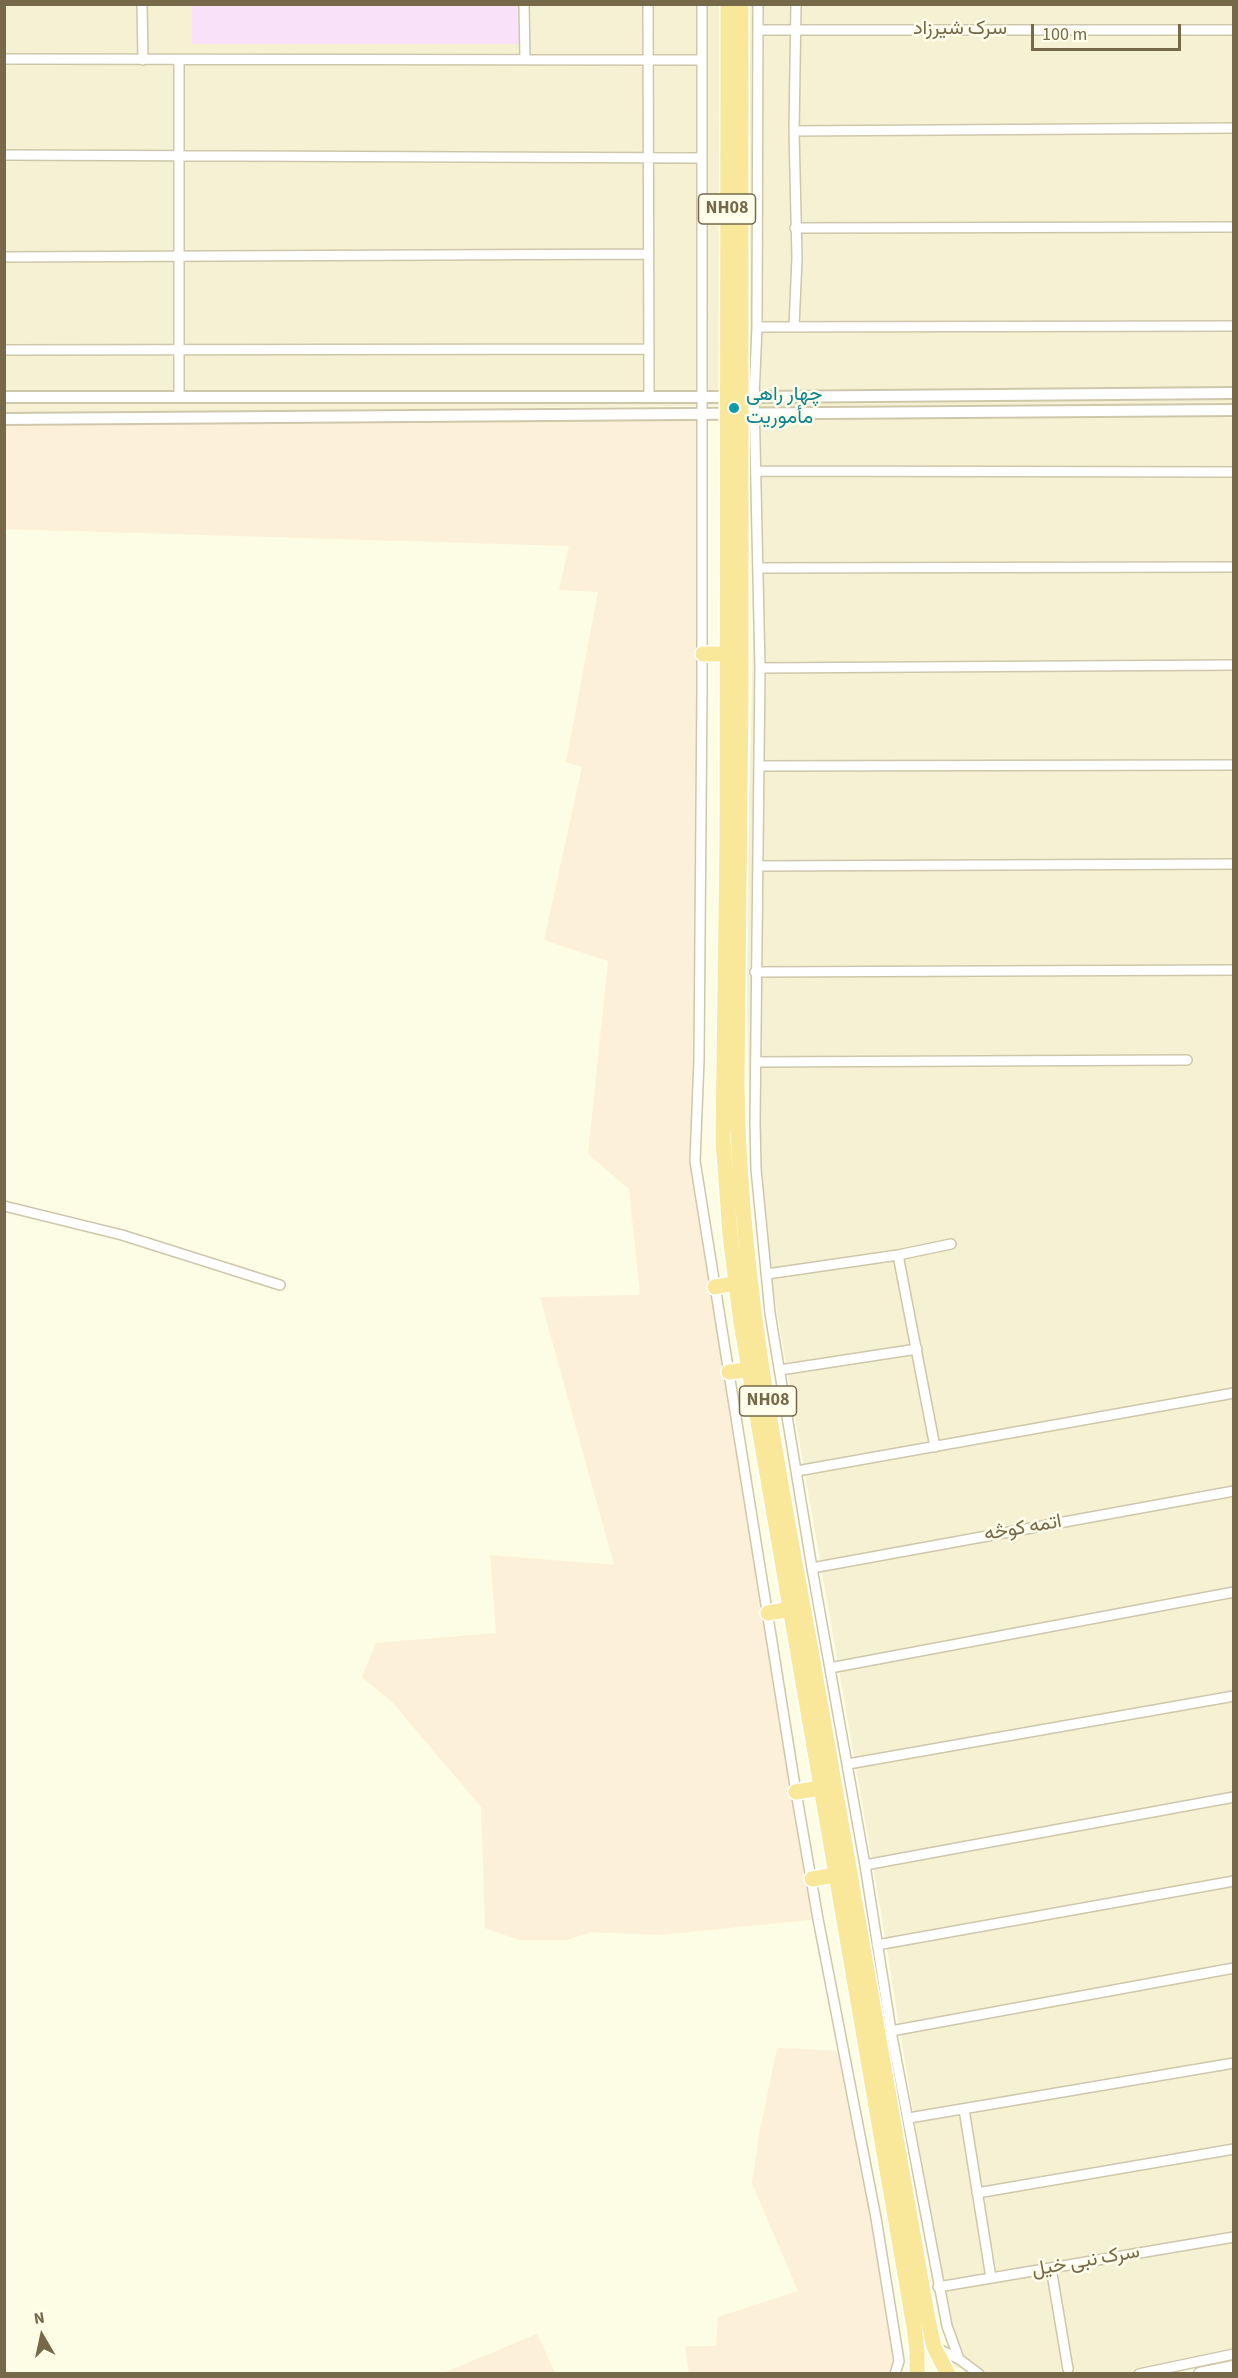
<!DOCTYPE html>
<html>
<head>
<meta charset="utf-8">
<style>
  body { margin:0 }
  #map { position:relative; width:1238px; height:2378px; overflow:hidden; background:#fdfce4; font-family:"Source Sans 3",sans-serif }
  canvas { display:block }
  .frame { position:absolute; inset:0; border:6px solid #766949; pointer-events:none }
  .north { position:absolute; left:12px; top:2306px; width:60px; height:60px; -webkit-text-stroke:4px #fffeeb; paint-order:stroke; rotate:351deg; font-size:16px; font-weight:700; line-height:24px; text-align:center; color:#766949 }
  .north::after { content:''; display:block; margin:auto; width:21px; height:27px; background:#766949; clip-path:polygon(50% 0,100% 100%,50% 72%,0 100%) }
  .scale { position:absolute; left:1031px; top:24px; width:150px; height:27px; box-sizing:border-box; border:3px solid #766949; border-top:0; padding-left:8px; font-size:18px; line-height:21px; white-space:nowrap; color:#766949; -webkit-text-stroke:4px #fffeeb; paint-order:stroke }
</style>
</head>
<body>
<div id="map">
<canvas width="1238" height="2378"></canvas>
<div class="frame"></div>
<div class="north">N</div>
<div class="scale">100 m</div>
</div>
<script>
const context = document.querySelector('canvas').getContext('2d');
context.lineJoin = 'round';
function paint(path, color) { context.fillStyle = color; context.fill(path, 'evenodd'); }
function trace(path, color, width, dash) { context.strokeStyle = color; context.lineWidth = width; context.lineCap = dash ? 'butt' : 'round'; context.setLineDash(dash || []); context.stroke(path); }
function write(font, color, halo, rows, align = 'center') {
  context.font = font + ' "Source Sans 3",Vazirmatn,sans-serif'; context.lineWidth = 5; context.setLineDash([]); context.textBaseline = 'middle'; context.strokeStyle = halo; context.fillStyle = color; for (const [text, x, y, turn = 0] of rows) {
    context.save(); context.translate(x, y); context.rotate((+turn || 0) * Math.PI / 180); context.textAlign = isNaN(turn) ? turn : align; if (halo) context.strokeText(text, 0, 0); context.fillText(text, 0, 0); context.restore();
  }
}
paint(new Path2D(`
  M 4,5 L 1233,5 L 1233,2358 L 1155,2374 L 988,2374 L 954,2367 L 881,1912 L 752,1168 L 745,966 L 759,405 L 5,414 Z`), '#f5f1d2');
paint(new Path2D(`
  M 702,412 L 695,1161 L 818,1919 L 659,1935 L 591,1932 L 567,1940 L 519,1940 L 485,1928 L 481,1807 L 393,1703 L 362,1677 L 376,1643 L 496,1633 L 490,1555 L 614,1565 L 540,1297 L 640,1295 L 629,1189 L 588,1154 L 608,961 L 544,940 L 582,767 L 566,762 L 598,592 L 559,590 L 569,546 L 5,529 L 5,419 Z
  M 777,2048 L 845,2051 L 899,2361 L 895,2373 L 689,2373 L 685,2346 L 716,2346 L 718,2317 L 798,2291 L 752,2183 L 759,2135 Z
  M 537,2334 L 555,2373 L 443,2373 Z`), '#fdf0d8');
paint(new Path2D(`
  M 192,5 L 518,5 L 519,44 L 192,44 Z`), '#f9e1f9');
const minor = new Path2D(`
  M 142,4 L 143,60
  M 524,4 L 525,59
  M 648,4 L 649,396
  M 702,4 L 702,689 L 699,1060 L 695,1161 L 796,1792 L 818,1919 L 876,2218 L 899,2361 L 895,2374
  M 758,4 L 757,327 L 754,397 L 760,668 L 755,1122 L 756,1169 L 770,1313 L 812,1568 L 865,1865 L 891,2031 L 947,2326 L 959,2359 L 979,2374
  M 758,30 L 1234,30
  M 4,59 L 702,60
  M 794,131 L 1234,128
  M 4,155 L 701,158
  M 795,228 L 1234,227
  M 4,257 L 648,254
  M 757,327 L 1234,326
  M 794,327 L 797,258 L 794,131 L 796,4
  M 4,350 L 649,349
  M 179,397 L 179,60
  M 757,471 L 1234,472
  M 758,568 L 1234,567
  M 760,668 L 1234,665
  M 759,766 L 1234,765
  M 759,866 L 1234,864
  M 755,972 L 1234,970
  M 757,1062 L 1187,1060
  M 4,1206 L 122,1235 L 280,1285
  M 898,1255 L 935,1447
  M 767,1274 L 898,1255 L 951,1244
  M 780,1370 L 917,1349
  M 797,1471 L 1234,1393
  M 812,1568 L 1234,1491
  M 830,1668 L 1234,1592
  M 848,1764 L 1234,1696
  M 865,1865 L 1234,1797
  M 877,1945 L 1234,1881
  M 891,2031 L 1234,1968
  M 964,2109 L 991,2278
  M 909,2118 L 1234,2063
  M 977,2193 L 1234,2149
  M 1051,2268 L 1068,2369
  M 938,2287 L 1234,2237
  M 934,2347 L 959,2359
  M 1139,2374 L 1234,2354`);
const tertiary = new Path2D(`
  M 4,397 L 754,397 L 1234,393
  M 4,419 L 1234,410`);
const secondary = new Path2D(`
  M 1200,2374 L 1234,2367`);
const trunk = new Path2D(`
  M 728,4 L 727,840 L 723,1140 L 730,1235 L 741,1323 L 914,2327 L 917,2351 L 917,2374
  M 741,4 L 741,698 L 737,1083 C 739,1275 777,1463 811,1650 C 850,1873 890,2096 928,2320 L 934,2347 L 948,2374
  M 703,654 L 727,654
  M 715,1287 L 736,1283
  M 729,1372 L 749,1370
  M 768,1613 L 791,1609
  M 796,1792 L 821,1788
  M 812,1879 L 836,1875`);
trace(minor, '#cfc7aa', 12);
trace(tertiary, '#cfc7aa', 14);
trace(secondary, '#d2c9a7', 15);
trace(trunk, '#fff', 18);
trace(minor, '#fff', 9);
trace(tertiary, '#fff', 10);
trace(secondary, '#fff', 12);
trace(trunk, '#fae89a', 15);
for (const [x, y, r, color] of [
  [734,408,6,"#0f9aa8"]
]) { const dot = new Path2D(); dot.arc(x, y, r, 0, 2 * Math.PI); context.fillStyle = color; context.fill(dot); trace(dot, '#fffeeb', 2); }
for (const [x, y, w] of [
  [727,209,57],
  [768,1401,57]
]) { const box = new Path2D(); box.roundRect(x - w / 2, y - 15, w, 30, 4.5); context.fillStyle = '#fffeeb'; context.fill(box); trace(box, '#766949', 1.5); }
write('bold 18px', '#766949', null, [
  ["NH08",727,209],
  ["NH08",768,1401]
]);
write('20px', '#766949', '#fffeeb', [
  ["سرک شیرزاد",960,30],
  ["اتمه کوڅه",1023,1529,-10],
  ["سرک نبی خیل",1086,2262,-10]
]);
write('20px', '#0d838f', '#fffeeb', [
  ["چهار راهی",746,396],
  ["مأموریت",746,419]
], 'left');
</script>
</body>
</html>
